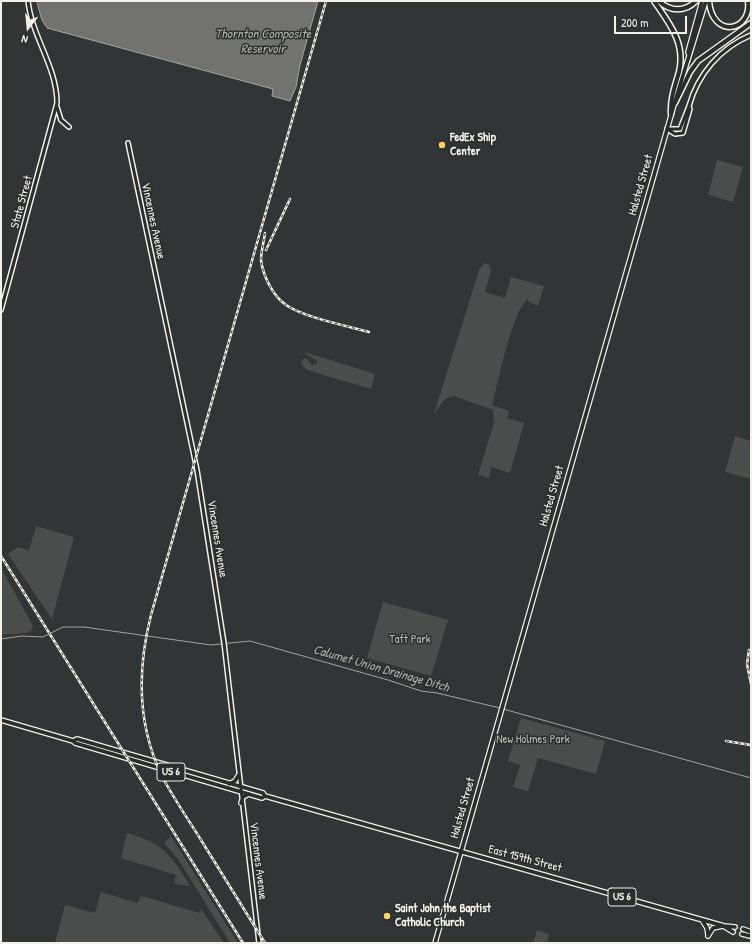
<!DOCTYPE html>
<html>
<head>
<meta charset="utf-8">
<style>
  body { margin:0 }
  #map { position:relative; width:752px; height:944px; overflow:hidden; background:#323535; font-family:"Patrick Hand",sans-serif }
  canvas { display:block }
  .frame { position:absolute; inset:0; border:2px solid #f4f1e8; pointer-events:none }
  .north { position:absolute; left:8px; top:8px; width:40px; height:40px; -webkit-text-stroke:3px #2a2d2e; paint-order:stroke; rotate:196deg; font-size:11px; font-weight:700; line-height:16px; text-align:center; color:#f4f1e8 }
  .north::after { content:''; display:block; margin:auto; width:14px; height:18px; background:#f4f1e8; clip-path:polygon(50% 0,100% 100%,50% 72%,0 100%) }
  .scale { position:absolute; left:614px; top:16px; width:73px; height:18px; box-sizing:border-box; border:2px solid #f4f1e8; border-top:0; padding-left:5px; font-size:12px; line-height:14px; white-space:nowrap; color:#f4f1e8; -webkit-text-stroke:3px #2a2d2e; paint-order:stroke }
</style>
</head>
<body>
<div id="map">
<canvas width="752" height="944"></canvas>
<div class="frame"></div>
<div class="north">N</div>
<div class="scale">200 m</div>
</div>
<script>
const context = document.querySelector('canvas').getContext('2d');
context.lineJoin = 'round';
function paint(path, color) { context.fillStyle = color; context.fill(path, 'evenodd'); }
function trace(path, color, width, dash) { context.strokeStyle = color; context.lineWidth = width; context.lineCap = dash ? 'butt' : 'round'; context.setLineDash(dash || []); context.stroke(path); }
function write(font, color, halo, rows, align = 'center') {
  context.font = font + ' "Patrick Hand",sans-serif'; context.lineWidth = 3; context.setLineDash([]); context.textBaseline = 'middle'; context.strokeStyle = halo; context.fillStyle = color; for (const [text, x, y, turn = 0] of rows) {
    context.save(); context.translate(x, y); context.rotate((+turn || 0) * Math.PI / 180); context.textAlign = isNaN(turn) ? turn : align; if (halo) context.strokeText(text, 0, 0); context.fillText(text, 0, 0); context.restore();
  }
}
paint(new Path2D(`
  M 717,160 L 743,167 L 733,202 L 708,195 Z
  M 484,263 L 489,265 L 491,271 L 485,292 L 505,298 L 511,277 L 544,286 L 538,306 L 529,302 L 527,299 C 525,303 521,307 519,311 C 506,341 500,374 492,405 L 509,411 L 507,418 L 524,423 L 510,473 L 491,467 L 489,478 L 478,475 L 494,423 L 493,410 L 454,396 L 445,399 L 434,414 L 480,267 L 482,267 Z
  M 305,352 L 375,374 L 371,389 L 307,370 L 301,364 L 302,360 L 306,358 L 312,365 L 316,364 L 317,361 L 306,354 Z
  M 735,436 L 751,441 L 751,479 L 725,472 Z
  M 36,526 L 74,537 L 52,619 L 8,554 L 18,547 L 29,550 Z
  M 1,568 L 33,626 L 31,631 C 22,635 11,633 1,635 Z
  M 383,602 L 448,620 L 431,676 L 367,658 Z
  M 521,718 L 605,741 L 596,774 L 538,758 L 528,791 L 513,787 L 520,765 L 508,761 Z
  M 127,833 C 165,844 170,854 190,886 L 174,884 L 176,875 L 121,858 Z
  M 171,836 L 238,943 L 230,943 L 178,859 L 164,843 Z
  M 101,892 L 138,903 L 141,896 L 200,913 L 201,909 L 224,943 L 55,943 L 65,905 L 95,913 Z
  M 537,930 L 549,934 L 547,943 L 533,943 Z`), '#4b4d4c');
const water = new Path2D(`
  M 37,1 L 318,1 L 300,65 L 296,87 L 290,101 L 272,96 L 273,89 L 47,28 L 42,20 Z`);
paint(water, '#727370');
trace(water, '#a6a5a0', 1);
trace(new Path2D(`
  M 1,639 L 22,636 L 43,637 L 63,627 L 84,627 L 211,645 L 250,641 L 388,680 L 421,691 L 437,693 L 500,708
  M 503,709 L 751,778`), '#a6a5a0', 1);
trace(new Path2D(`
  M 735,927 L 743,929
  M 733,932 L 742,934`), '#4f5150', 3.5, [3.5, 2]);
const secondary = new Path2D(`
  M 57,107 L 61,120 L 69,127
  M 667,129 L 675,134 L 683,133 L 690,109 L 689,106 C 698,74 720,48 751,35
  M 667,129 L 680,129 L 689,106
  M 128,143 L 197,470 L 224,643 L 259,943
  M 1,310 L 57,103 C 57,67 32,37 28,1`);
const primary = new Path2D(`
  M 689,55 L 688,52 L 702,1
  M 1,720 L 73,741 L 77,739 L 263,793 L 265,796
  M 73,741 L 75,743 L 262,798 L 265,796 L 724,926 L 735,927
  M 229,784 L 235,781 L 238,776
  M 241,803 L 243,797 L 249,794
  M 702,920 L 707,928 L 708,935
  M 725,927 L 733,932
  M 743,929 L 751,932
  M 742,934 L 750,936
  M 708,936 L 713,928 L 723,926
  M 435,943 L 676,98 L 706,1`);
const highway = new Path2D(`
  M 654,1 C 669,23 686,43 679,72 C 675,86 670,99 671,114
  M 659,1 C 670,12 685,12 696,1
  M 709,1 C 712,39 752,32 748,1
  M 675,103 L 690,72 L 698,61 L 751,23`);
trace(secondary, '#f4f1e8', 6);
trace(primary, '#f4f1e8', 6);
trace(highway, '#f4f1e8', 7);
trace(secondary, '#2a2d2e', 3);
trace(primary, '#2a2d2e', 3.5);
trace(highway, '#2a2d2e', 4);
const rail = new Path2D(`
  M 265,233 C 264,241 261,251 261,260 C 263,276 273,296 286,305 C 303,317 347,326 369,332
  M 266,250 L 290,199
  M 1,556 L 243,943
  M 749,650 L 747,664 L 751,684
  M 726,741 L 751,745
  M 265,943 C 244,909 222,874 201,840 C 188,819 174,799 163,778 C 137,726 137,670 151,615 L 326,1`);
trace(rail, '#f4f1e8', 2.5);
trace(rail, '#2a2d2e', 1, [3]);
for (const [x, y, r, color] of [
  [442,145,4,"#ffd166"],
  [387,916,4,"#ffd166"]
]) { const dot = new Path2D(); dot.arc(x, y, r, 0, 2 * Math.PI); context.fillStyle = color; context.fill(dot); trace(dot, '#2a2d2e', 1.5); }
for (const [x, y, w] of [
  [171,772,28],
  [622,897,28]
]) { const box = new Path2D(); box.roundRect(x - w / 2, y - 9, w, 18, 3); context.fillStyle = '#2a2d2e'; context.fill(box); trace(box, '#f4f1e8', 1); }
write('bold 11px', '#f4f1e8', null, [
  ["US 6",171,772],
  ["US 6",622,897]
]);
write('bold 12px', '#f4f1e8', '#2a2d2e', [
  ["FedEx Ship",450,138],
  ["Center",450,152],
  ["Saint John the Baptist",395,909],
  ["Catholic Church",395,923]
], 'left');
write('12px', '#f4f1e8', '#2a2d2e', [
  ["Halsted Street",641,185,-74],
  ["State Street",22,202,-75],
  ["Vincennes Avenue",153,221,78],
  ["Halsted Street",552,496,-74],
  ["Vincennes Avenue",217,539,81],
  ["Halsted Street",463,808,-74],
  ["East 159th Street",525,859,15],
  ["Vincennes Avenue",258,861,83]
]);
write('12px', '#b9b8b1', '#2a2d2e', [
  ["Taft Park",410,640],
  ["New Holmes Park",533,740]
]);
write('italic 13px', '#b3b2ac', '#2a2d2e', [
  ["Thornton Composite",263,35],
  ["Reservoir",263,50],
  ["Calumet Union Drainage Ditch",381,669,16]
]);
</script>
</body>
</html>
